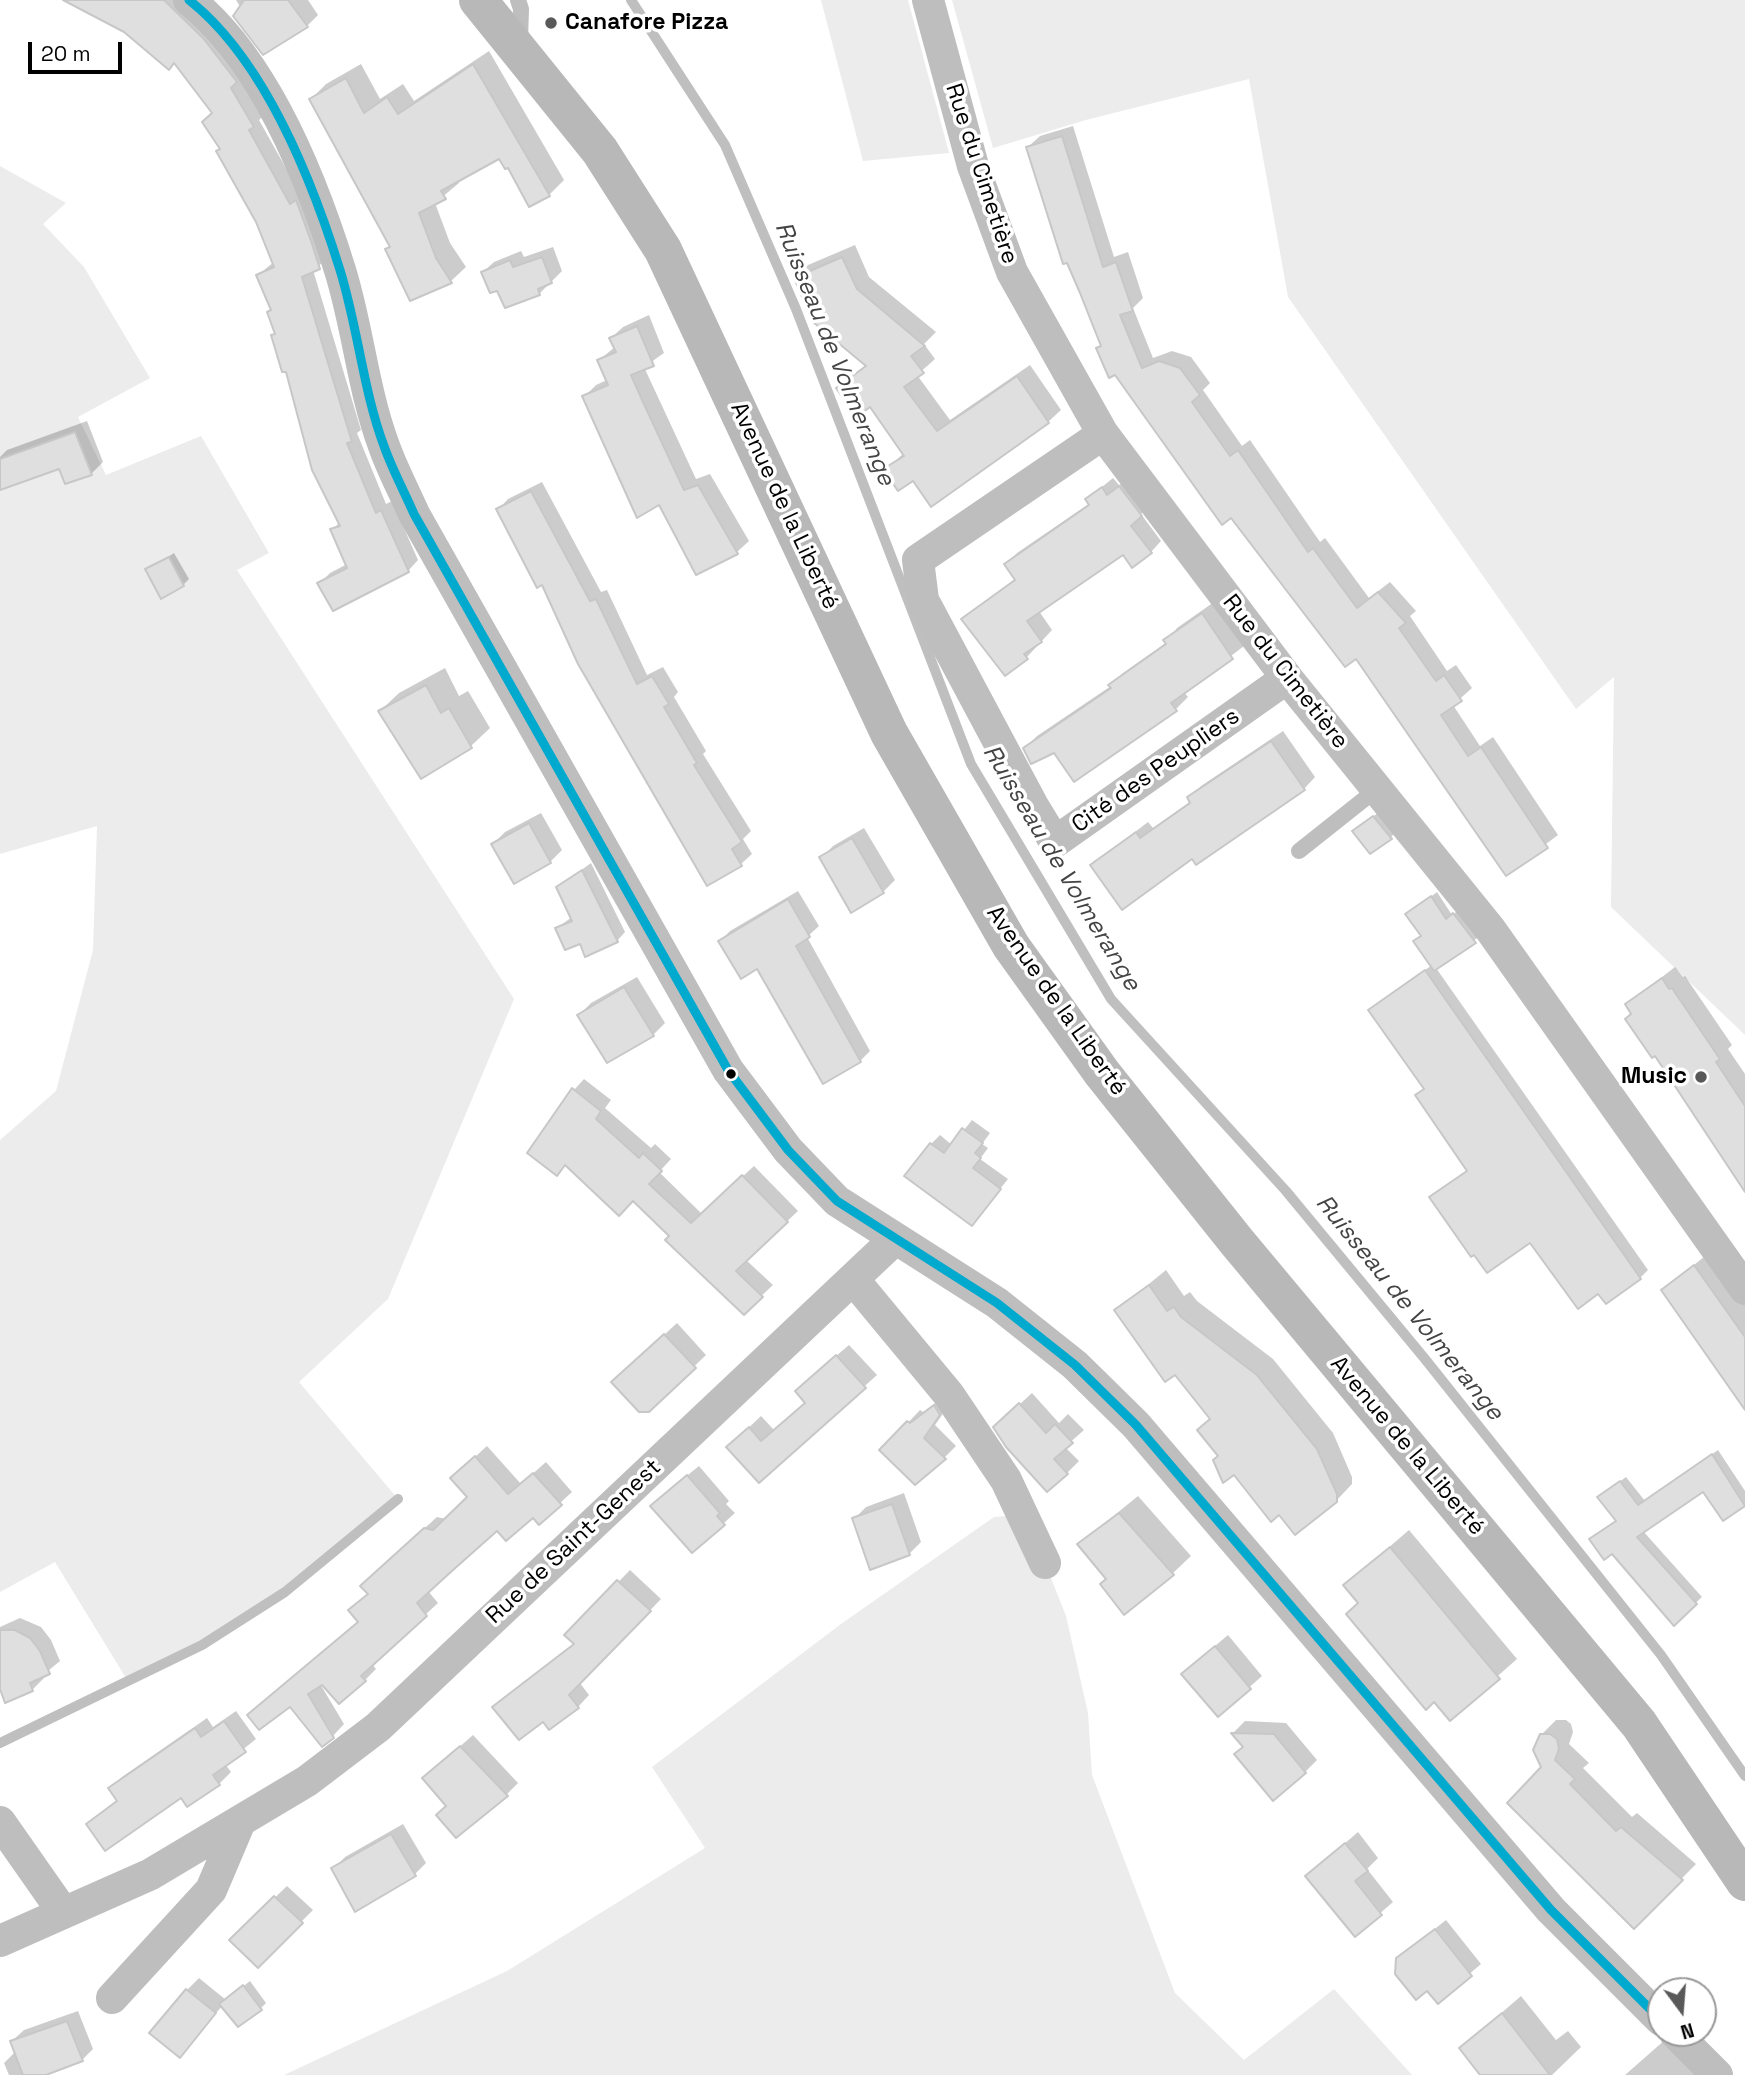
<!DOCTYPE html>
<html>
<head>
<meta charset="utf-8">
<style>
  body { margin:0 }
  #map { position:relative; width:1745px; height:2075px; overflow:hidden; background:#fff; font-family:"Space Grotesk",sans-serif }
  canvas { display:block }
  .north { position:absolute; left:1647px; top:1977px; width:70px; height:70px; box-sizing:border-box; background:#fff; border:2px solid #999; border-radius:50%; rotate:164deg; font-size:19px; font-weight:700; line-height:28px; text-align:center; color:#000 }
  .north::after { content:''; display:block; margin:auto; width:24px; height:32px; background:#595959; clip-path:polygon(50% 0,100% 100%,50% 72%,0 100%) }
  .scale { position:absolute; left:28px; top:42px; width:94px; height:32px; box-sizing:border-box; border:4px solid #000; border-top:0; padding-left:9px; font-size:21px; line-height:24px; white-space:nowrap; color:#000; -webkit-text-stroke:5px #fff; paint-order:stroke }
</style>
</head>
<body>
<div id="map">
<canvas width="1745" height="2075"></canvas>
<div class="north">N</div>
<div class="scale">20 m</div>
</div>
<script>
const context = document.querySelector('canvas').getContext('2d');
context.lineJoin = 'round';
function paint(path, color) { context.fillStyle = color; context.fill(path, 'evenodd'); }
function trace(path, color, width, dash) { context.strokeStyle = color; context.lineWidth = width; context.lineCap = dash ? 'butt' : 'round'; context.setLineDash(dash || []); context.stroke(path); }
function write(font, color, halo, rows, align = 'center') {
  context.font = font + ' "Space Grotesk",sans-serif'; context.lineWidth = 7; context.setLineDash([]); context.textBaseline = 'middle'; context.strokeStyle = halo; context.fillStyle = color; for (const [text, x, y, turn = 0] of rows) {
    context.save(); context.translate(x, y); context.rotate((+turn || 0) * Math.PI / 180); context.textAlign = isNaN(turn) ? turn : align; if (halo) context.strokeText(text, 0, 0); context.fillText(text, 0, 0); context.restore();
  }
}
paint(new Path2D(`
  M 821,0 L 908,0 L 949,153 L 863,161 Z
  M 952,0 L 1745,0 L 1745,1035 L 1611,907 L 1614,677 L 1576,709 L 1288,297 L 1249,79 L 1086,120 L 993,148 Z
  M 0,166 L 66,203 L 43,224 L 84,267 L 150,378 L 78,417 L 106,475 L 201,436 L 269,553 L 237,570 L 514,999 L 388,1299 L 299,1382 L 398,1499 L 285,1592 L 202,1645 L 129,1683 L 55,1562 L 0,1592 L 0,1140 L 56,1091 L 93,950 L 97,826 L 0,854 Z
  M 1007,1516 L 1045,1563 L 1066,1616 L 1088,1713 L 1092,1775 L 1175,1993 L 1244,2060 L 1334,1989 L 1412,2075 L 284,2075 L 507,1971 L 705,1848 L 652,1767 L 841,1624 L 994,1517 Z`), '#ececec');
paint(new Path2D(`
  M 118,0 L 186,0 L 264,115 L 259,120 L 301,195 L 330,257 L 313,270 L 361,430 L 357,433 L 386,504 L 392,501 L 418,560 L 408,571 L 319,584 L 330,573 L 347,564 L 332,530 L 340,522 L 273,335 L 276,332 L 273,309 L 258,275 L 274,262 L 258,221 L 221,148 L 214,113 L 175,62 Z
  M 236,0 L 308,0 L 318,15 L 307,26 L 241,8 Z
  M 489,51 L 564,180 L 549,195 L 530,205 L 509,165 L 500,156 L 458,180 L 459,183 L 435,203 L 450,243 L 466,267 L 451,281 L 410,298 L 391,246 L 311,99 L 326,84 L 361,64 L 380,99 L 403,84 L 414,101 Z
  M 1073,126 L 1114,257 L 1128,252 L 1143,298 L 1133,308 L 1153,358 L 1172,351 L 1191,357 L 1210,383 L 1203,390 L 1242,446 L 1250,440 L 1320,542 L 1325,538 L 1369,598 L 1390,582 L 1416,611 L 1410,616 L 1447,671 L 1456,665 L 1472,688 L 1453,705 L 1480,746 L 1493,737 L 1558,835 L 1506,874 L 1357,657 L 1232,515 L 1098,348 L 1102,344 L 1028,147 L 1040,136 Z
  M 855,245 L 869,277 L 936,332 L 924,344 L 935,359 L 917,375 L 950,420 L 1030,365 L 1061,410 L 1048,422 L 913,478 L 885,470 L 904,453 L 870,405 L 838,388 L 867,364 L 796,278 L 808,265 Z
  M 553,247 L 562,271 L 539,294 L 498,289 L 483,272 L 494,262 L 521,251 L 524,257 Z
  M 649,315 L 664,353 L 644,367 L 696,479 L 710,474 L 749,541 L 737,552 L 697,573 L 660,503 L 584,397 L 596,385 L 607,380 L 599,360 L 615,347 L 611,338 L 623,327 Z
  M 87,421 L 103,462 L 91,474 L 60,466 L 0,474 L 0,457 L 7,450 Z
  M 1131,477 L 1151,504 L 1141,514 L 1161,541 L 1151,552 L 1124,553 L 1039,611 L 1052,630 L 1027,657 L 964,619 L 1016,578 L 1006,564 L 1017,553 L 1090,503 L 1087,499 L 1113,478 L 1119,485 Z
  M 542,482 L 601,592 L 607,590 L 647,675 L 663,667 L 678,692 L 674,697 L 706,751 L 703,754 L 751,831 L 743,839 L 752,854 L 741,864 L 708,883 L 543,583 L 498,510 L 508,499 Z
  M 174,553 L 189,579 L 183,585 L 147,570 Z
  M 1214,602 L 1244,646 L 1184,692 L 1188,697 L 1176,709 L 1074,780 L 1054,751 L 1025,748 L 1037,736 L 1111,686 L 1123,673 L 1167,642 L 1177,628 Z
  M 445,668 L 459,696 L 468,691 L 490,728 L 471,746 L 421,776 L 380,711 L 399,693 Z
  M 1283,731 L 1315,777 L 1304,789 L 1193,856 L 1092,865 L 1148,822 L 1153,828 L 1191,801 L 1189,798 L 1201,786 Z
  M 1379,812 L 1396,832 L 1391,837 L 1354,831 Z
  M 541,813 L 562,850 L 550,862 L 493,844 L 505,832 Z
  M 864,828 L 895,880 L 883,892 L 852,910 L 821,858 L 833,846 Z
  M 591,863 L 625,932 L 617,941 L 581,942 L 557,928 L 572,917 L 558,887 Z
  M 798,891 L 819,926 L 807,937 L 870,1051 L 860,1061 L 823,1082 L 757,967 L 720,941 L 730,931 Z
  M 1437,892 L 1452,915 L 1460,909 L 1480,936 L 1436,968 L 1648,1270 L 1640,1278 L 1599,1292 L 1531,1241 L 1432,1197 L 1468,1170 L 1425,1088 L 1371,1010 L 1432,965 L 1422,935 L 1408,914 Z
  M 1675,967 L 1683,977 L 1685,976 L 1732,1045 L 1728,1049 L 1745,1074 L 1745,1189 L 1627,1004 Z
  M 637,977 L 665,1023 L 653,1035 L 579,1015 L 591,1003 Z
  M 584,1079 L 611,1100 L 605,1108 L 651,1148 L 655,1144 L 671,1159 L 659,1172 L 702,1214 L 754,1166 L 798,1211 L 746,1260 L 773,1285 L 744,1312 L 633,1199 L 567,1164 L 557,1174 L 574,1090 Z
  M 972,1120 L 990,1133 L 982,1144 L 988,1148 L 980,1159 L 1008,1179 L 972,1224 L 931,1144 L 940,1135 L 952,1145 Z
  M 1710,1252 L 1745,1301 L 1745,1406 L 1663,1290 Z
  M 1166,1270 L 1184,1296 L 1190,1292 L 1197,1301 L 1273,1359 L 1333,1433 L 1352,1477 L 1352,1484 L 1336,1501 L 1279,1513 L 1220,1455 L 1212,1418 L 1175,1372 L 1117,1310 Z
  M 677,1323 L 706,1355 L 649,1410 L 625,1371 Z
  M 849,1345 L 877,1375 L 759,1481 L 741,1435 L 761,1416 L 774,1430 L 807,1402 L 809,1379 Z
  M 1032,1393 L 1059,1423 L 1068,1414 L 1084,1430 L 1065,1447 L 1079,1461 L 1067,1473 L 1007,1416 Z
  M 946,1395 L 951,1402 L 935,1425 L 956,1446 L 944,1458 L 882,1450 L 920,1410 L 923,1412 Z
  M 487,1446 L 521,1484 L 546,1462 L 572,1492 L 560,1503 L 498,1529 L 428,1591 L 438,1603 L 372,1664 L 376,1669 L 365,1680 L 319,1682 L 344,1724 L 333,1736 L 290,1705 L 359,1621 L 350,1610 L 369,1593 L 374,1574 L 437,1517 L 446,1519 L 469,1497 L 464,1467 Z
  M 1718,1450 L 1745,1491 L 1745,1504 L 1723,1518 L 1703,1490 L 1643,1531 L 1702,1597 L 1674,1623 L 1613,1552 L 1591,1539 L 1616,1522 L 1599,1497 L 1626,1477 L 1645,1501 Z
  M 699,1466 L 729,1501 L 726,1504 L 735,1513 L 693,1551 L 663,1495 Z
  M 904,1493 L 921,1542 L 909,1554 L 854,1519 L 866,1507 Z
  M 1138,1496 L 1191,1556 L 1172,1574 L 1108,1579 L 1079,1544 Z
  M 1409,1530 L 1517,1659 L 1450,1718 L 1345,1585 Z
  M 630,1570 L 661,1599 L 580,1683 L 589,1695 L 578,1707 L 543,1719 L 494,1707 L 575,1643 L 567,1635 Z
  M 20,1618 L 41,1627 L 51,1640 L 60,1661 L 43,1675 L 44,1678 L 32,1690 L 0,1685 L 0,1627 Z
  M 1228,1635 L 1262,1676 L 1218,1715 L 1196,1662 Z
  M 236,1711 L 256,1739 L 225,1764 L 231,1772 L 219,1784 L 188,1805 L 181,1796 L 88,1824 L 118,1799 L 111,1788 L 122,1777 L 207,1718 L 213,1727 Z
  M 1556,1720 L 1566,1720 L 1571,1724 L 1573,1732 L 1569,1744 L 1589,1763 L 1583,1768 L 1632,1817 L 1637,1813 L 1696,1864 L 1634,1927 L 1541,1735 Z
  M 1245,1721 L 1286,1723 L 1317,1760 L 1305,1772 L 1245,1746 L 1233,1733 Z
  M 473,1735 L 518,1783 L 506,1795 L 448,1806 L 424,1778 Z
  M 403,1824 L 426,1863 L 414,1875 L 333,1869 L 345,1857 Z
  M 1358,1832 L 1378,1858 L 1367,1869 L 1393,1902 L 1355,1935 L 1307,1876 Z
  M 287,1886 L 313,1910 L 258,1965 L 231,1940 Z
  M 1446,1920 L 1481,1964 L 1438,2001 L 1398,1958 Z
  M 199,1978 L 226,2000 L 250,1981 L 266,2003 L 260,2009 L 223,2005 L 180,2055 L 187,1990 Z
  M 1521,1996 L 1556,2040 L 1568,2031 L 1581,2047 L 1552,2075 L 1482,2075 L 1461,2048 Z
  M 78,2011 L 93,2049 L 82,2060 L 38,2075 L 9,2075 L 4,2063 L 16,2051 L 12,2041 L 24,2030 Z
  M 1666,2039 L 1699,2075 L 1625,2075 Z`), '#0003');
trace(new Path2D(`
  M 631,0 L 725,145 L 796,309 L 971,764 L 1111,999 L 1286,1191 L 1425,1359 L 1661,1655 L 1745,1776
  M 0,1743 L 202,1645 L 285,1592 L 398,1499`), '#bfbfbf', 10);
const building = new Path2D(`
  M 63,0 L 164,0 L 203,38 L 237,82 L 231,88 L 254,127 L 249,130 L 290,204 L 296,200 L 311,241 L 320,269 L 302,277 L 352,442 L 347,443 L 376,513 L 381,510 L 409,572 L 333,611 L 317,583 L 347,568 L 330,529 L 340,526 L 312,470 L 286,372 L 282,372 L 271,335 L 275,334 L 267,312 L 271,310 L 256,275 L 274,267 L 256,222 L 216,151 L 220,149 L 202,122 L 212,113 L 174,63 L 169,70 L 124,32 Z
  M 244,0 L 288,0 L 308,27 L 263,55 L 233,16 Z
  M 473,64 L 550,196 L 529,207 L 508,168 L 505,169 L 499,159 L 441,191 L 446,199 L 419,213 L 436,258 L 452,283 L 410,301 L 385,249 L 390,247 L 309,99 L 346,78 L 364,113 L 387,97 L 398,114 Z
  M 1062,136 L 1103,267 L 1116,262 L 1133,311 L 1120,315 L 1142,368 L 1159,361 L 1180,368 L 1200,395 L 1192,402 L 1230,456 L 1238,450 L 1308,552 L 1313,548 L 1357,608 L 1378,592 L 1406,623 L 1399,628 L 1436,681 L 1444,675 L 1462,701 L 1441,715 L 1468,756 L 1481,747 L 1548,848 L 1506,876 L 1356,659 L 1345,667 L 1231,518 L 1222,525 L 1115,375 L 1109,378 L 1096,348 L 1101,346 L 1080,293 L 1067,263 L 1063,264 L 1026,147 Z
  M 542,257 L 552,283 L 538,289 L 540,295 L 505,308 L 497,291 L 490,293 L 481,272 L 510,260 L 513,267 Z
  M 842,257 L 857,289 L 925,346 L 911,356 L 924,373 L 904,387 L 937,431 L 1017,376 L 1049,423 L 931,507 L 913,481 L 898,491 L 883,469 L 904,456 L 870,407 L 857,417 L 836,388 L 866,366 L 813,322 L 794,278 Z
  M 637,326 L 654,366 L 631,375 L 643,402 L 684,490 L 698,485 L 738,554 L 696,575 L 659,505 L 637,518 L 582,396 L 608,385 L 597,360 L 616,352 L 609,338 Z
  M 75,432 L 92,475 L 65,484 L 59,469 L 0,490 L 0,459 Z
  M 1119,486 L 1142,516 L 1131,526 L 1152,553 L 1132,568 L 1123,555 L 1027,621 L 1042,642 L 1024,654 L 1028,659 L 1005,676 L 961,619 L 1015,580 L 1004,564 L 1089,505 L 1085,499 L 1102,487 L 1107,495 Z
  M 531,491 L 590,601 L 596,599 L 637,684 L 652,676 L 669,704 L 664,707 L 697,763 L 694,765 L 742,842 L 732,849 L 742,866 L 707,886 L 578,664 L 542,585 L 537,588 L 496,509 Z
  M 169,557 L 184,586 L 161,599 L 145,569 Z
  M 1202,613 L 1233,659 L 1171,703 L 1177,711 L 1074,782 L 1054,753 L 1031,764 L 1023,748 L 1111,688 L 1108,685 L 1166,644 L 1163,640 Z
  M 426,685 L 441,713 L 449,708 L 472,748 L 421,779 L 378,711 Z
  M 1271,741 L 1305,790 L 1196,865 L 1192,859 L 1122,910 L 1090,865 L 1136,832 L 1140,838 L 1190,803 L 1187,797 Z
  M 1373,816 L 1392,839 L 1370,854 L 1352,831 Z
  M 529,823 L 551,863 L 514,884 L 491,844 Z
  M 852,838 L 884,893 L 851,913 L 819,857 Z
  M 582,870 L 618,942 L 585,957 L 580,944 L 565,950 L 555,928 L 572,921 L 556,887 Z
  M 1431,896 L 1446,919 L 1453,913 L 1476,943 L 1434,971 L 1413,941 L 1421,936 L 1405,914 Z
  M 788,899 L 810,937 L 796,946 L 861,1062 L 823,1084 L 757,969 L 741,979 L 718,941 Z
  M 1425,970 L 1641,1279 L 1606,1304 L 1598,1294 L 1578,1309 L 1530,1243 L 1487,1273 L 1474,1255 L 1471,1257 L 1429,1197 L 1467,1171 L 1415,1095 L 1424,1089 L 1368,1010 Z
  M 1662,978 L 1669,989 L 1672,988 L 1720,1059 L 1716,1062 L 1745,1106 L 1745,1192 L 1655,1056 L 1652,1058 L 1625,1019 L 1631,1014 L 1625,1004 Z
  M 624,987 L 654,1036 L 607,1063 L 577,1015 Z
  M 572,1088 L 601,1111 L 596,1119 L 639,1158 L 643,1153 L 662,1171 L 649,1184 L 691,1223 L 742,1175 L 788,1222 L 736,1271 L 763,1297 L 744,1315 L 665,1240 L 669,1236 L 633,1201 L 619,1216 L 565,1165 L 557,1176 L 527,1153 Z
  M 962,1128 L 983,1143 L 975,1153 L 981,1158 L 973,1168 L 1001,1189 L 972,1226 L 904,1176 L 930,1143 L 944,1153 Z
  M 1694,1265 L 1745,1337 L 1745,1410 L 1661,1290 Z
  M 1149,1285 L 1167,1311 L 1174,1307 L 1181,1317 L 1257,1375 L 1317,1449 L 1337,1494 L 1337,1502 L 1295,1535 L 1279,1515 L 1271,1522 L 1234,1475 L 1223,1483 L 1213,1460 L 1218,1456 L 1197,1430 L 1210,1419 L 1175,1375 L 1165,1382 L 1114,1310 Z
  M 664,1334 L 696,1368 L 649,1412 L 639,1412 L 611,1382 Z
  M 836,1355 L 866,1388 L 759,1483 L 726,1447 L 749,1427 L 761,1441 L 805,1403 L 795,1391 Z
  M 1019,1403 L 1046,1433 L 1055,1424 L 1073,1443 L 1054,1459 L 1068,1474 L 1047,1492 L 1006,1447 L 993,1427 Z
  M 934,1405 L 940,1415 L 924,1438 L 946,1459 L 915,1485 L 879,1450 L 907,1421 L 910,1423 Z
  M 1712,1454 L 1745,1506 L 1723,1521 L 1703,1492 L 1637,1537 L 1697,1604 L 1674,1626 L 1612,1554 L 1604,1560 L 1589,1539 L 1616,1521 L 1597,1497 L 1620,1481 L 1638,1505 Z
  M 475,1456 L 508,1494 L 533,1473 L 562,1505 L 539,1525 L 533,1518 L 506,1541 L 497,1531 L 453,1570 L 417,1603 L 427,1616 L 361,1676 L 366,1681 L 339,1704 L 322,1685 L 308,1694 L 334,1738 L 322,1747 L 290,1707 L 259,1730 L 247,1715 L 358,1622 L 348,1610 L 368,1594 L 360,1586 L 424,1528 L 433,1530 L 467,1497 L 450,1478 Z
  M 687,1475 L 720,1513 L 717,1516 L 725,1525 L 692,1553 L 650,1506 Z
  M 892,1504 L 910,1555 L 870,1570 L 852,1518 Z
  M 1119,1513 L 1174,1575 L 1124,1615 L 1100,1584 L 1106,1579 L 1077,1544 Z
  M 1390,1547 L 1500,1679 L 1450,1721 L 1434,1702 L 1426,1710 L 1346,1614 L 1358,1603 L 1343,1585 Z
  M 617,1580 L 651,1611 L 569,1695 L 579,1708 L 549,1730 L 543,1722 L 519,1740 L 492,1707 L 574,1644 L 564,1635 Z
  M 0,1630 L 15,1630 L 30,1638 L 40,1651 L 50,1674 L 30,1683 L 33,1691 L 5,1703 L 0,1689 Z
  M 1215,1646 L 1251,1689 L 1218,1717 L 1181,1674 Z
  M 224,1721 L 246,1752 L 213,1775 L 220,1785 L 187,1807 L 181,1798 L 105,1851 L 86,1824 L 117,1801 L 108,1788 L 195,1728 L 201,1737 Z
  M 1231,1733 L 1274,1734 L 1306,1773 L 1273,1801 L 1234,1754 L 1243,1747 Z
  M 1540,1734 L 1550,1734 L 1557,1739 L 1559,1749 L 1555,1760 L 1575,1779 L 1570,1784 L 1616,1831 L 1621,1827 L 1683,1880 L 1634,1929 L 1507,1803 L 1541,1767 L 1533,1750 Z
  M 460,1746 L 508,1796 L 456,1838 L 436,1815 L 446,1806 L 422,1778 Z
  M 391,1834 L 416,1876 L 355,1912 L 331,1868 Z
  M 1345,1843 L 1368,1871 L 1355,1881 L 1382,1915 L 1355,1937 L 1305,1876 Z
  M 274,1896 L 303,1923 L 258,1968 L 229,1940 Z
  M 1435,1929 L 1472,1976 L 1438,2004 L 1427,1991 L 1416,2000 L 1395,1974 L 1396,1958 Z
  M 243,1985 L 262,2010 L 238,2027 L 219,2004 Z
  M 186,1989 L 216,2013 L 180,2058 L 149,2033 Z
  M 1502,2013 L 1550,2075 L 1480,2075 L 1459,2048 Z
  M 67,2021 L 83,2061 L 46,2075 L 23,2075 L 10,2041 Z`);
paint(building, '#dfdfdf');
trace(building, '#c7c7c7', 2);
trace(new Path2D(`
  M 518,0 L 521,9 L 520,41
  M 1299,851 L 1377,789`), '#bebebe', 16);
trace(new Path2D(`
  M 189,0 C 265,60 312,180 340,270 C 358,328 363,390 384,446 C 392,469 404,491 414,514 L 728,1070 L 788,1150 L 837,1201 L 997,1303 L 1075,1365 L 1136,1425 L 1551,1910 L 1661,2020
  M 928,0 L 973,166 L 1012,272 L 1103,434 L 1287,678 L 1490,929 L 1745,1289
  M 1103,434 L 918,560 L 923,600 L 1033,806 L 1055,842 L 1287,678
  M 853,1279 L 949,1395 L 1006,1480 L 1045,1563
  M 0,1822 L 63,1912
  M 0,1941 L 151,1874 L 307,1781 L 378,1727 L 894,1240
  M 112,1998 L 211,1890 L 239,1824
  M 1675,2033 L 1717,2075`), '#bebebe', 32);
trace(new Path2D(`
  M 478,0 L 600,151 L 663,250 L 889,733 L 1011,946 L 1102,1073 L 1237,1242 L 1639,1724 L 1745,1882`), '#b8b8b8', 38);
trace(new Path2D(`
  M 189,0 C 265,60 312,180 340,270 C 358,328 363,390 384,446 C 392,469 404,491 414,514 L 728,1070 L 788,1150 L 837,1201 L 997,1303 L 1075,1365 L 1136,1425 L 1551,1910 L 1661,2020`), '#00a9ce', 9);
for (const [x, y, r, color] of [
  [551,23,7,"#595959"],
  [731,1074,6,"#000"],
  [1701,1077,7,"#595959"]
]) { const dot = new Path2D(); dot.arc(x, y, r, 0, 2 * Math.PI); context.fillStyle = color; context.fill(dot); trace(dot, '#fff', 2.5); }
write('bold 23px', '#000', '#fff', [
  ["Canafore Pizza",565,23],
  ["Music",1687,1077,"right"]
], 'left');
write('23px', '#000', '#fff', [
  ["Rue du Cimetière",981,174,72],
  ["Avenue de la Liberté",784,506,65],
  ["Rue du Cimetière",1285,672,52],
  ["Cité des Peupliers",1156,771,-35],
  ["Avenue de la Liberté",1056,1001,55],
  ["Avenue de la Liberté",1407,1446,50],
  ["Rue de Saint-Genest",574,1542,-43]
]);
write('italic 24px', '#444', '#fff', [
  ["Ruisseau de Volmerange",834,354,68],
  ["Ruisseau de Volmerange",1061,868,59],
  ["Ruisseau de Volmerange",1409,1308,51]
]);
</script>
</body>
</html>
